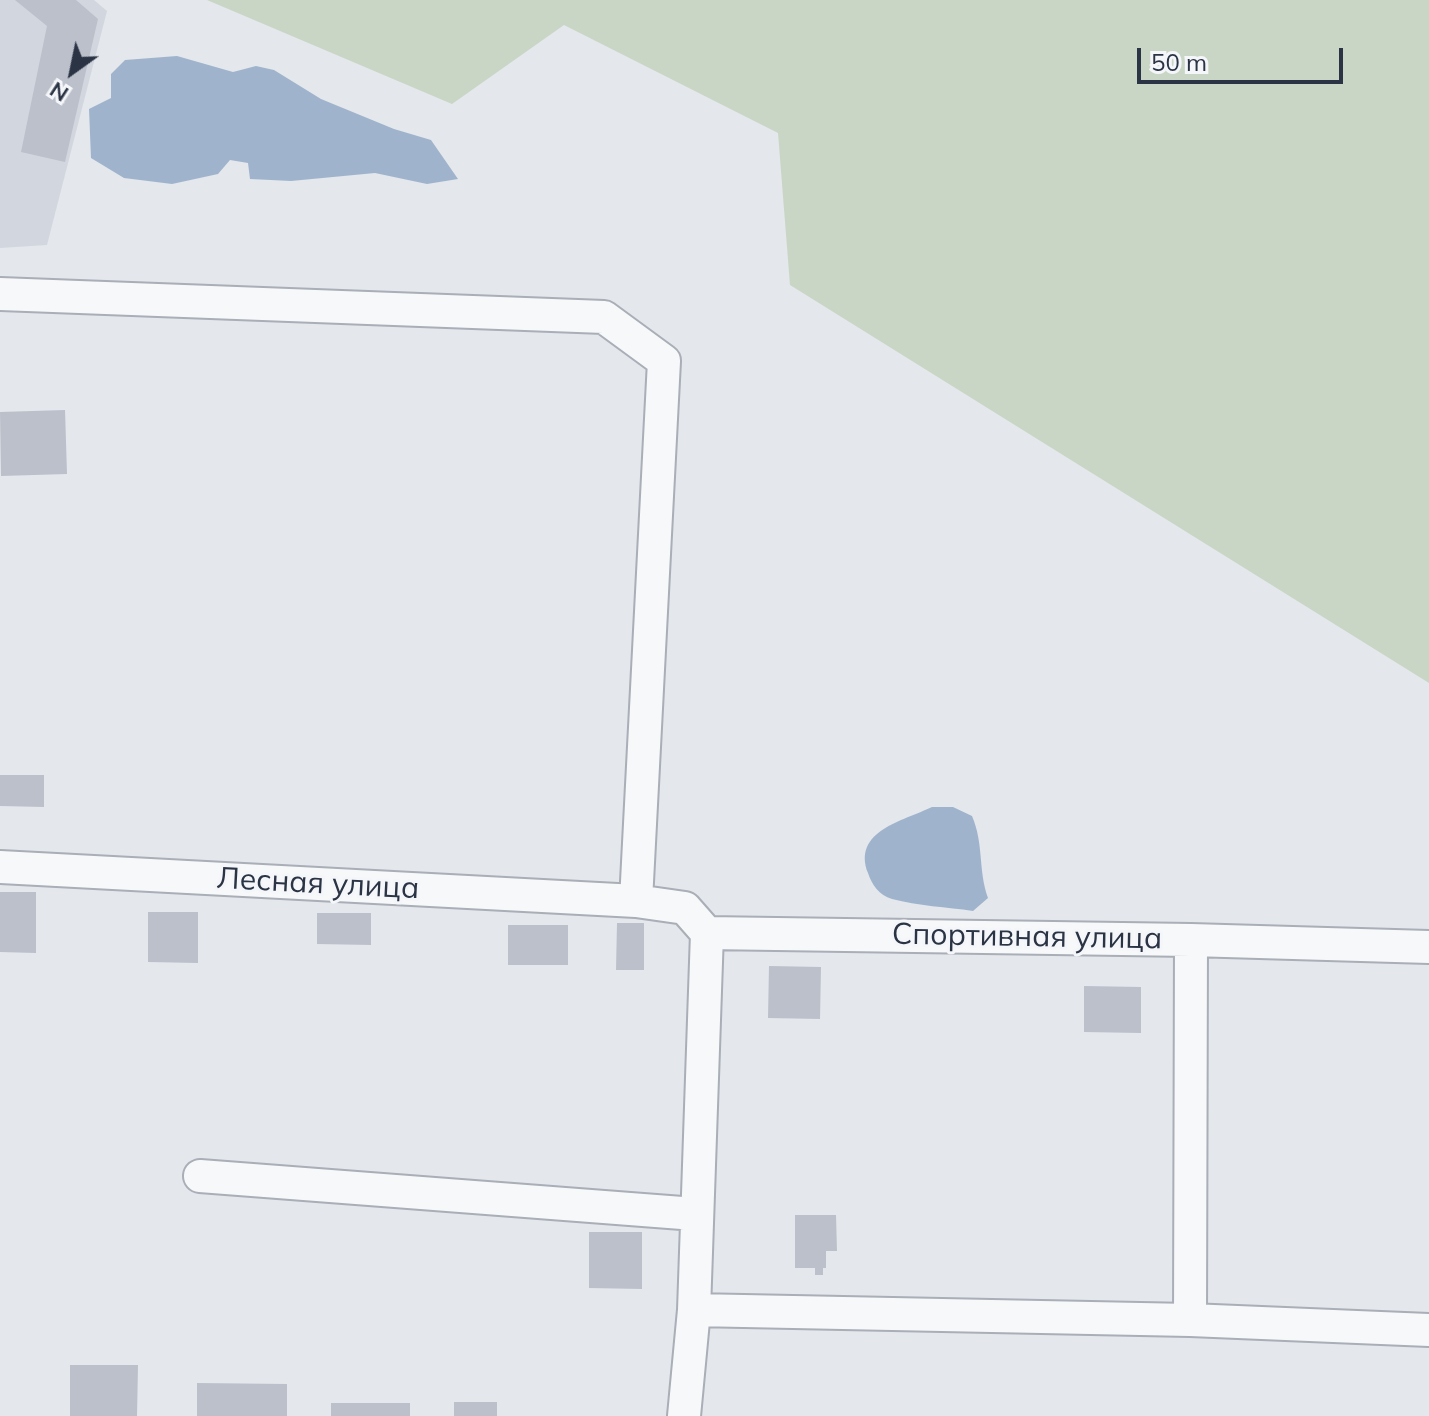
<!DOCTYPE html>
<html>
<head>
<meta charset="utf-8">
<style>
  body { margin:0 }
  #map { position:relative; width:1429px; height:1416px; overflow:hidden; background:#e4e7ec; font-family:Mulish,sans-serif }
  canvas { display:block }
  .north { position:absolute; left:32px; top:32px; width:80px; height:80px; -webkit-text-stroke:6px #f4f6f9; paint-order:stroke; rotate:213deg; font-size:22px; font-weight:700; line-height:32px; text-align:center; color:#2b3445 }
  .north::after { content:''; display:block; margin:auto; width:28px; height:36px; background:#2b3445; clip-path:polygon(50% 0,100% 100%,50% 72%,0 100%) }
  .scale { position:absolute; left:1137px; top:48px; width:206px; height:36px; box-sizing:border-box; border:4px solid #2b3445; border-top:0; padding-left:10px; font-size:24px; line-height:28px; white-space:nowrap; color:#2b3445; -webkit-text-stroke:6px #f4f6f9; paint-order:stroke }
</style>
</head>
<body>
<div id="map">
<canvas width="1429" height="1416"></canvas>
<div class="north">N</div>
<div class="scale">50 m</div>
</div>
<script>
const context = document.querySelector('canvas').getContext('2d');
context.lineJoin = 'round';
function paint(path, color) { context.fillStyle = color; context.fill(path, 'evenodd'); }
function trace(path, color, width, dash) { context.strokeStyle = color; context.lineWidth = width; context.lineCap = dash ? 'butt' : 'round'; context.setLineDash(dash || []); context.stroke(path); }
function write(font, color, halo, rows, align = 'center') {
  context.font = font + ' Mulish,sans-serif'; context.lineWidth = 6; context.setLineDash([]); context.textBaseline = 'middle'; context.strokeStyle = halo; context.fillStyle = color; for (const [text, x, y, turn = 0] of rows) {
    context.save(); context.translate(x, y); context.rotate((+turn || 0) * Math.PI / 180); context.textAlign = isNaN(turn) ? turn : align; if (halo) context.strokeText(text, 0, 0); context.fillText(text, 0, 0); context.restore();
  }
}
paint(new Path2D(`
  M 0,0 L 94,0 L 107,11 L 47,245 L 0,248 Z`), '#d2d6de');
paint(new Path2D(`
  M 207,0 L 1429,0 L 1429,683 L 790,285 L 778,133 L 564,25 L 452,104 Z`), '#c9d6c5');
paint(new Path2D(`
  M 177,56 L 233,72 L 256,66 L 274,70 L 321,99 L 394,129 L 431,140 L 458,179 L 427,184 L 375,173 L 291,181 L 250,179 L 248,163 L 230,160 L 218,174 L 172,184 L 124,178 L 91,158 L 89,109 L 111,98 L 111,74 L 125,60 Z
  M 932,807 L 953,807 L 972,816 C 984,844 978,870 988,898 L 973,911 C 947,907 918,906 892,899 C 879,895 872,885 868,873 C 852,831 903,821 932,807 Z`), '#9fb4cc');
paint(new Path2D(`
  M 15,0 L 76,0 L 98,19 L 65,162 L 21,152 L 47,26 Z
  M 65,410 L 67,474 L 1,476 L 0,412 Z
  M 0,775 L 44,775 L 44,807 L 0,806 Z
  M 0,892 L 36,892 L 36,953 L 0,952 Z
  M 148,912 L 198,912 L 198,963 L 148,962 Z
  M 317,913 L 371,913 L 371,945 L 317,944 Z
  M 617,923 L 644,923 L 644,970 L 616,970 Z
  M 508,925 L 568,925 L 568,965 L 508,965 Z
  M 769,966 L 821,967 L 820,1019 L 768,1018 Z
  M 1084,986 L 1141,987 L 1141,1033 L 1084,1032 Z
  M 795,1215 L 836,1215 L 837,1251 L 826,1251 L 826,1268 L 823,1268 L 823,1275 L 815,1275 L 815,1268 L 795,1268 Z
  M 589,1232 L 642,1232 L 642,1289 L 589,1288 Z
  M 70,1365 L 138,1365 L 137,1416 L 70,1416 Z
  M 197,1383 L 287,1384 L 287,1416 L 197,1416 Z
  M 454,1402 L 497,1402 L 497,1416 L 454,1416 Z
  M 331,1403 L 410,1403 L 410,1416 L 331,1416 Z`), '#bbc0ca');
const minor = new Path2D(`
  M 0,294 L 604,317 L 664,361 L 636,901
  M 0,867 L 636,901 L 685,908 L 707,933 L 1191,940 L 1429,947
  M 200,1176 L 695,1214
  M 694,1310 L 1190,1320 L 1429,1330
  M 1190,1320 L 1191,940
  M 684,1416 L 694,1310 L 707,933`);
trace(minor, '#a9aeb7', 36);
trace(minor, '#f7f8fa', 32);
write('30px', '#2b3445', '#f4f6f9', [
  ["Лесная улица",318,884,3],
  ["Спортивная улица",1027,937,1]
]);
</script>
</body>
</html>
